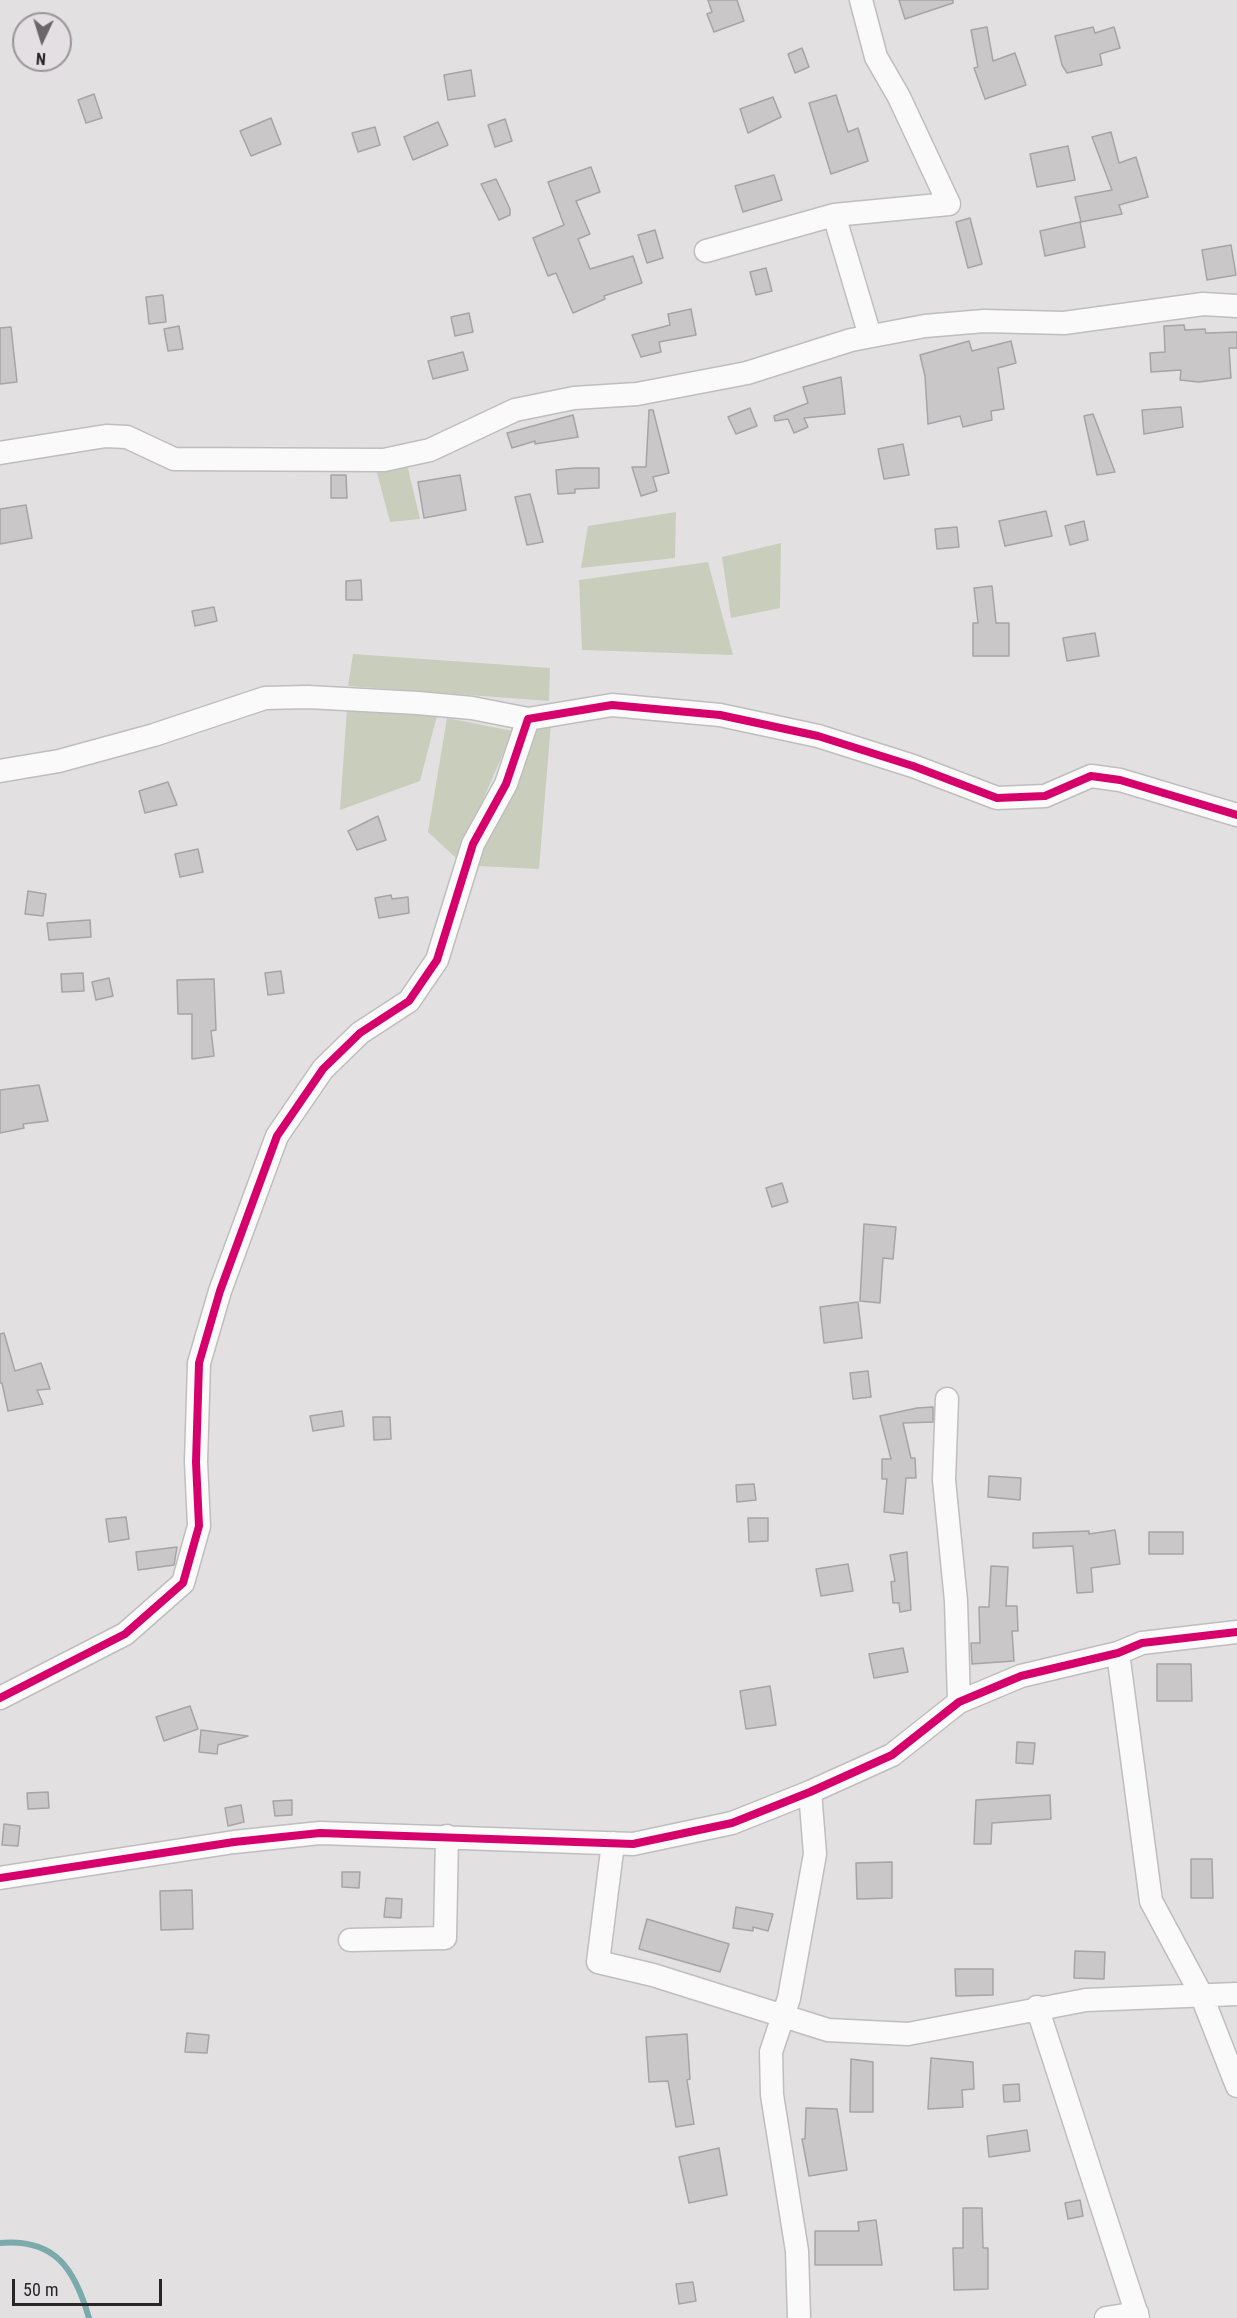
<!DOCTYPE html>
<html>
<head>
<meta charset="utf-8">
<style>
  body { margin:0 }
  #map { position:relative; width:1237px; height:2318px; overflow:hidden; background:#e3e0e2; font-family:"Roboto Condensed",sans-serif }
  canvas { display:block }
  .north { position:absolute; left:12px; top:12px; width:60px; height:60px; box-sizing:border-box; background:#e4dfe3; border:2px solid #999598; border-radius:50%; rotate:184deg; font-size:16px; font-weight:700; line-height:24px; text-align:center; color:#282627 }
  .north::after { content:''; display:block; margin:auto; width:21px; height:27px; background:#696768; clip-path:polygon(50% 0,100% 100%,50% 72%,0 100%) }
  .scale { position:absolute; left:12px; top:2279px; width:150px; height:27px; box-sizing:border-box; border:3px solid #282627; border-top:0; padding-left:8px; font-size:18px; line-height:21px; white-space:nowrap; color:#282627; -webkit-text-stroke:4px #e4dfe3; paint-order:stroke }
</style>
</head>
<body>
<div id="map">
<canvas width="1237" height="2318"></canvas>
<div class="north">N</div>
<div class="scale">50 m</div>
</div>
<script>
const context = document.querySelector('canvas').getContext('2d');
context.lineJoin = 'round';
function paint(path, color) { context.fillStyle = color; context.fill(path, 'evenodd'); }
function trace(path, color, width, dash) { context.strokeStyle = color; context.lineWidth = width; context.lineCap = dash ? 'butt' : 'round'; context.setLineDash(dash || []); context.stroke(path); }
paint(new Path2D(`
  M 406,460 L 420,519 L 390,522 L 376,469 Z
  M 676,512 L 675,558 L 581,568 L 588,526 Z
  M 781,543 L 780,608 L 731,618 L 722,557 Z
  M 708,562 L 733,655 L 582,650 L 579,580 Z
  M 353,654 L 550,668 L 549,701 L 348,686 Z
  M 347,708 L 438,712 L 420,781 L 340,810 Z
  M 447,718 L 513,731 L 457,859 L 428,832 Z
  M 551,723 L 539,869 L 477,866 L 534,725 Z`), '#c9cebc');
trace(new Path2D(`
  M 0,2243 C 56,2238 75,2270 89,2318`), '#7aaaab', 6);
const building = new Path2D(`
  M 708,0 L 737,0 L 744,21 L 714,32 L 707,14 L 712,12 Z
  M 899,0 L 953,0 L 953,3 L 905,19 Z
  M 987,27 L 993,61 L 1015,53 L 1026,85 L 985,99 L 974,68 L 978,67 L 971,30 Z
  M 1093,27 L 1095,33 L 1114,27 L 1120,48 L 1100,54 L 1102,65 L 1067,73 L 1062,65 L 1055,36 Z
  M 802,48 L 809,67 L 795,73 L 788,54 Z
  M 471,70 L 475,96 L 448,100 L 444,75 Z
  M 94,94 L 102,118 L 86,123 L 78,100 Z
  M 836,95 L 848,132 L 858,128 L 868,161 L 831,174 L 809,103 Z
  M 773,97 L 781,117 L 748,133 L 740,109 Z
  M 271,118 L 281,144 L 251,156 L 240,131 Z
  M 505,119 L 512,141 L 495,147 L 488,125 Z
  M 438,122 L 448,145 L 413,160 L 404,137 Z
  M 375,127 L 380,145 L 358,152 L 352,133 Z
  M 1111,132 L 1119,163 L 1136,157 L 1148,197 L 1119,205 L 1122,214 L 1081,222 L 1075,197 L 1112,190 L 1092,137 Z
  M 1068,146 L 1075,180 L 1037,187 L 1030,154 Z
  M 591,167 L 600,192 L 576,201 L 590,234 L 578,239 L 590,269 L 633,256 L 642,283 L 604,296 L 605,299 L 573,313 L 556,273 L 548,276 L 533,238 L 564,225 L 548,182 Z
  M 774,175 L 782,200 L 743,212 L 735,186 Z
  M 496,179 L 510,209 L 510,215 L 499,220 L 481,184 Z
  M 970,218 L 982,264 L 968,268 L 956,222 Z
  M 1080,222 L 1085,247 L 1045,256 L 1040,231 Z
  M 655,230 L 663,258 L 647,263 L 638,235 Z
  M 1231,245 L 1236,275 L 1207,280 L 1202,250 Z
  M 766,268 L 772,291 L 756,295 L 750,272 Z
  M 163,295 L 166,322 L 149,324 L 146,297 Z
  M 691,309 L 696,335 L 659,342 L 661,352 L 641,357 L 632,335 L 670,325 L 668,314 Z
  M 469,313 L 473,332 L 455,336 L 451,317 Z
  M 1184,325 L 1185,330 L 1205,329 L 1206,333 L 1237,332 L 1237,348 L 1229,348 L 1231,378 L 1199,382 L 1180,380 L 1181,370 L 1151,372 L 1150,353 L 1165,352 L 1164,326 Z
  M 179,326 L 183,349 L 168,351 L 164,329 Z
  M 11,327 L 17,382 L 0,384 L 0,328 Z
  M 969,341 L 972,351 L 1011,341 L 1016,363 L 998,368 L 1004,409 L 991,411 L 992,420 L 963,427 L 960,416 L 928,424 L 925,376 L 920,355 Z
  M 463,352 L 468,370 L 433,379 L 428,361 Z
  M 841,377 L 845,414 L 804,418 L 808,427 L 794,433 L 788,419 L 775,421 L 774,416 L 808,403 L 803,387 Z
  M 1181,407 L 1183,427 L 1144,434 L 1142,410 Z
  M 750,408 L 757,426 L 736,434 L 728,417 Z
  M 649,410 L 653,410 L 669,473 L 653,477 L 657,491 L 641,496 L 632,467 L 646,467 Z
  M 1093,414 L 1115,472 L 1097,475 L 1084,416 Z
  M 573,415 L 578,437 L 535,444 L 535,441 L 512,448 L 507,433 Z
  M 903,444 L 909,475 L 884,479 L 878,449 Z
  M 575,468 L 599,468 L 599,488 L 575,489 L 575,493 L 558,494 L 556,470 Z
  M 331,475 L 346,475 L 347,498 L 331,498 Z
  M 460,475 L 466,510 L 424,518 L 418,482 Z
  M 530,494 L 543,542 L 527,545 L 515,497 Z
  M 26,505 L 32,538 L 0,544 L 0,509 Z
  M 1046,511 L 1052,536 L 1005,546 L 999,521 Z
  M 1084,521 L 1088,540 L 1070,545 L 1065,526 Z
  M 957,527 L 959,547 L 937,549 L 935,529 Z
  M 361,580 L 362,600 L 346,600 L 346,581 Z
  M 992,586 L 996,623 L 1009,623 L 1009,656 L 973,656 L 973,623 L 978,623 L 974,588 Z
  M 214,607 L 217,621 L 195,626 L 192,611 Z
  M 1095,633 L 1099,656 L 1067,661 L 1063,638 Z
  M 168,782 L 177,805 L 145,813 L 139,791 Z
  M 378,816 L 386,840 L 357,850 L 348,831 Z
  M 198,849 L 203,872 L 180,877 L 175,854 Z
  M 28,891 L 46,894 L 43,916 L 25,914 Z
  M 391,895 L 392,899 L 408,897 L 409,913 L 379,918 L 375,898 Z
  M 90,920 L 91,937 L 49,940 L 47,923 Z
  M 281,971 L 284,993 L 268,995 L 265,973 Z
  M 83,973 L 84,991 L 62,992 L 61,974 Z
  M 109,978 L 113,996 L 96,1000 L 92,982 Z
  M 214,979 L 216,1030 L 211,1031 L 214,1056 L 192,1059 L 192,1014 L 178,1014 L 177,980 Z
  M 39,1085 L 48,1121 L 23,1124 L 24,1128 L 0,1133 L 0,1090 Z
  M 782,1183 L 788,1202 L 772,1207 L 766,1188 Z
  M 864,1224 L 896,1227 L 893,1259 L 883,1258 L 880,1303 L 860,1301 Z
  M 858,1302 L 862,1338 L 824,1343 L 820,1307 Z
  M 4,1333 L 15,1371 L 41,1363 L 50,1389 L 37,1390 L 43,1404 L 8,1411 L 2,1383 L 0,1383 L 0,1334 Z
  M 868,1371 L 871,1397 L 853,1399 L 850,1373 Z
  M 933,1407 L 933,1422 L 903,1423 L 911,1458 L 915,1458 L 916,1478 L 906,1478 L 903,1514 L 884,1512 L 887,1479 L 882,1479 L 882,1459 L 891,1459 L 880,1416 L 917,1408 Z
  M 342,1411 L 344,1426 L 313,1431 L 310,1416 Z
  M 373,1417 L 390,1417 L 391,1439 L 374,1440 Z
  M 989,1476 L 1021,1478 L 1020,1500 L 988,1497 Z
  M 754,1484 L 756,1500 L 737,1502 L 736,1485 Z
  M 126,1517 L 129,1539 L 109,1542 L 106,1519 Z
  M 748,1518 L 768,1518 L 768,1541 L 749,1542 Z
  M 1115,1530 L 1120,1564 L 1091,1568 L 1093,1592 L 1077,1593 L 1073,1546 L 1033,1548 L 1033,1533 L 1089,1531 L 1089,1534 Z
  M 1149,1532 L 1183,1532 L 1183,1554 L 1149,1554 Z
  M 177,1547 L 174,1565 L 138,1570 L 136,1552 Z
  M 907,1552 L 911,1610 L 900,1612 L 899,1603 L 893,1603 L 891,1582 L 895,1581 L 890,1555 Z
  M 848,1564 L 853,1591 L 821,1596 L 816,1569 Z
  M 991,1566 L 1008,1567 L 1006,1606 L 1017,1606 L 1018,1631 L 1012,1631 L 1014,1661 L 972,1664 L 971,1643 L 980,1643 L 979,1607 L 989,1607 Z
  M 903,1648 L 908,1672 L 874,1678 L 869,1654 Z
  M 1157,1664 L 1191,1664 L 1192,1701 L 1157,1701 Z
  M 770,1686 L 776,1725 L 746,1729 L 740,1691 Z
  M 190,1706 L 198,1729 L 164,1741 L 156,1717 Z
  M 201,1730 L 248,1736 L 218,1745 L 217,1754 L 199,1752 Z
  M 1017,1742 L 1035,1743 L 1033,1764 L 1016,1763 Z
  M 48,1792 L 49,1808 L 28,1809 L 27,1793 Z
  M 1050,1795 L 1051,1819 L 992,1823 L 991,1844 L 974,1844 L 976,1800 Z
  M 292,1800 L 292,1815 L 275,1816 L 273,1801 Z
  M 241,1805 L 244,1822 L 228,1826 L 225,1808 Z
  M 4,1824 L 20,1826 L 18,1846 L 2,1845 Z
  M 1191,1859 L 1212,1859 L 1213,1898 L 1191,1898 Z
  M 892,1862 L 892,1898 L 857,1899 L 856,1863 Z
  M 342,1872 L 360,1872 L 359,1888 L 342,1887 Z
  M 192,1890 L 193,1929 L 161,1930 L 160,1891 Z
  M 386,1898 L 402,1899 L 401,1918 L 384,1917 Z
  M 736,1907 L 773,1914 L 768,1931 L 753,1927 L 753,1931 L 733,1928 Z
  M 647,1919 L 729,1944 L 720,1972 L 639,1949 Z
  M 1075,1951 L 1105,1952 L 1104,1979 L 1074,1978 Z
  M 955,1969 L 993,1969 L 993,1995 L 956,1996 Z
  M 187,2033 L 209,2035 L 207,2053 L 185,2052 Z
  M 687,2034 L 690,2079 L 687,2080 L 694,2124 L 676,2127 L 668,2081 L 649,2082 L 646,2037 Z
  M 931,2058 L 973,2062 L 974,2089 L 962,2090 L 963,2107 L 928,2109 Z
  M 851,2059 L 873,2062 L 873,2112 L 850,2112 Z
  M 1019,2084 L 1020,2101 L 1004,2102 L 1003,2085 Z
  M 806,2108 L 837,2109 L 847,2170 L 809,2176 L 802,2139 L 805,2139 Z
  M 1027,2130 L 1030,2151 L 989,2157 L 987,2136 Z
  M 719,2148 L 727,2195 L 689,2203 L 679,2157 Z
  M 1080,2200 L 1083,2216 L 1068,2219 L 1065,2203 Z
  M 963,2208 L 982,2208 L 983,2248 L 988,2248 L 988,2289 L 954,2290 L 953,2248 L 963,2248 Z
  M 876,2220 L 882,2265 L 815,2265 L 815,2231 L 859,2231 L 858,2222 Z
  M 693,2282 L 696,2301 L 679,2304 L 676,2284 Z`);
paint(building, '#c9c7c8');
trace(building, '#a6a4a6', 1.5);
const street = new Path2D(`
  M 834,215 L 870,336
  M 706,251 L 834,215 L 949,204 L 899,97 L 876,57 L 861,0
  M 0,453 L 106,436 L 127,437 L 174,459 L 384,460 L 430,450 L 515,410 L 574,398 L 637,394 L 747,373 L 851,340 L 925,326 L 984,321 L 1064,323 L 1203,304 L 1237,306
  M 0,771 L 59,761 L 154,735 L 265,698 L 308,697 L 418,703 L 472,708 L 528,719
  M 947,1399 L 944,1480 L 956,1601 L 959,1702
  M 1118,1653 L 1151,1901 L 1201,1994 L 1237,2086
  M 0,1698 L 125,1634 L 183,1583 L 199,1526 L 196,1462 L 199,1363 L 220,1291 L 277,1136 L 323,1069 L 360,1033 L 409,1001 L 437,960 L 473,844 L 506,784 L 528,719 L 612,705 L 720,715 L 818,736 L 913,766 L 997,798 L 1045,796 L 1091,776 L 1120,780 L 1237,815
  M 613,1843 L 598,1962 L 653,1975 L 828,2030 L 908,2034 L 1086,2000 L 1237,1994
  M 0,1878 L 234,1842 L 320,1833 L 633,1844 L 732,1823 L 810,1792 L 892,1755 L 959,1702 L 1021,1676 L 1118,1653 L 1142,1643 L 1237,1632
  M 350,1940 L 445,1938 L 447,1836
  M 1037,2007 L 1138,2318
  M 799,2318 L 797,2251 L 772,2095 L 771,2052 L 789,1998 L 815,1854 L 810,1792
  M 1106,2318 L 1137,2313`);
trace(street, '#bfbdbe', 25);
trace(street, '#fbfafb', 22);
trace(new Path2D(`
  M 0,1698 L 125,1634 L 183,1583 L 199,1526 L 196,1462 L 199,1363 L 220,1291 L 277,1136 L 323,1069 L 360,1033 L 409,1001 L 437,960 L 473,844 L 506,784 L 528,719 L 612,705 L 720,715 L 818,736 L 913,766 L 997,798 L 1045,796 L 1091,776 L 1120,780 L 1237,815
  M 0,1878 L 234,1842 L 320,1833 L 633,1844 L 732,1823 L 810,1792 L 892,1755 L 959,1702 L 1021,1676 L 1118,1653 L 1142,1643 L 1237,1632`), '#d6006c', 8);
</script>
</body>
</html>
